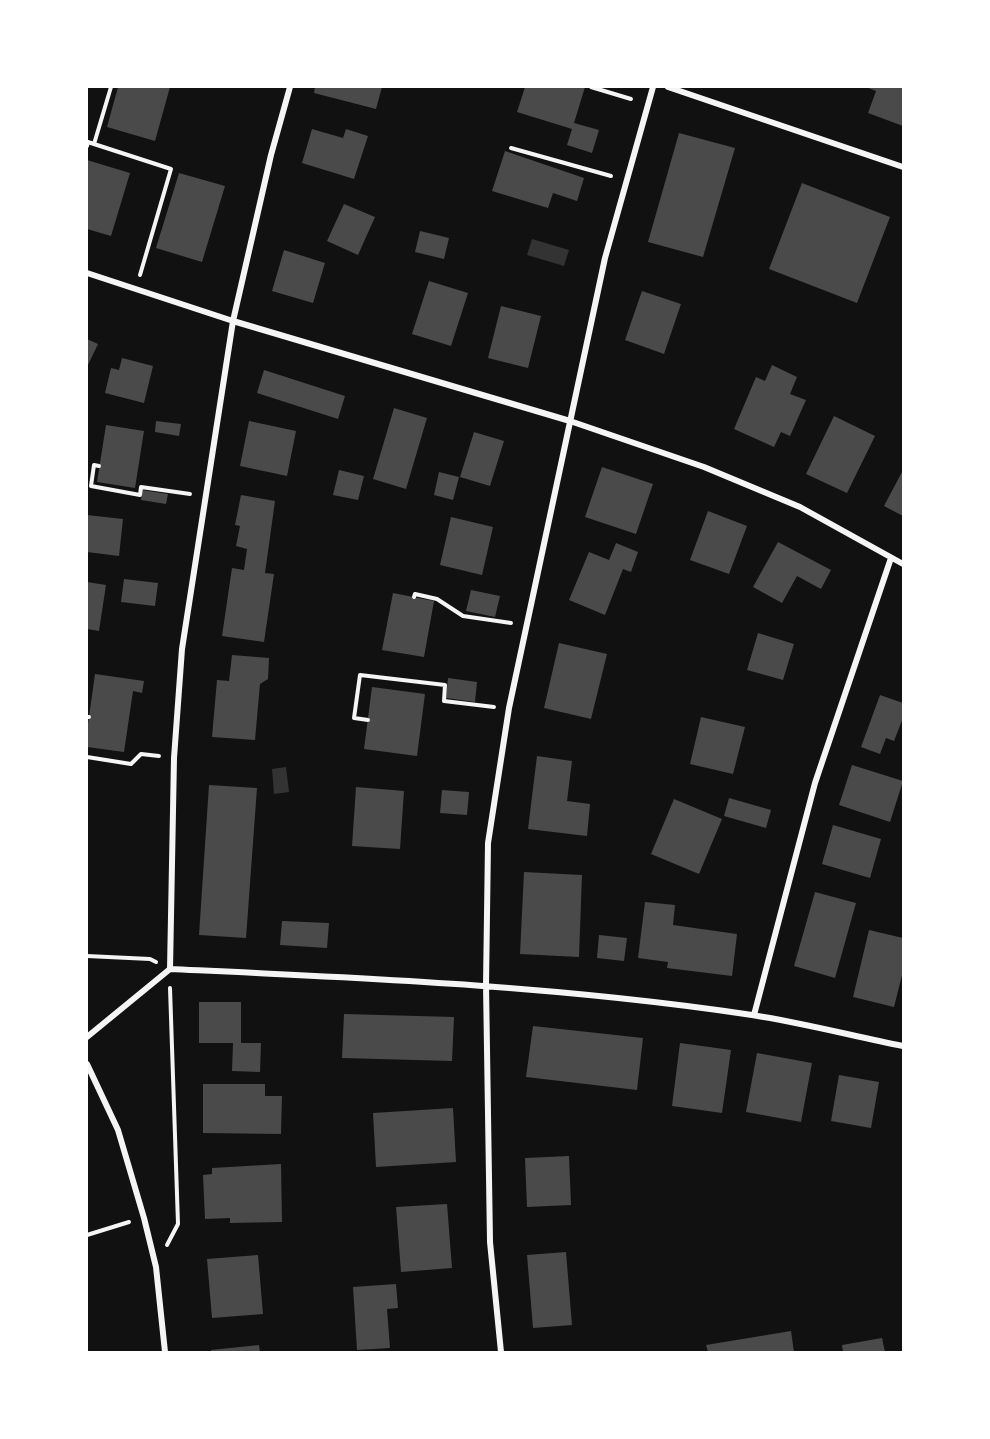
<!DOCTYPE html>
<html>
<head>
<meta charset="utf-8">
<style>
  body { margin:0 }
  #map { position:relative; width:990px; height:1439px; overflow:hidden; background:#111; font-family:"IBM Plex Serif",serif }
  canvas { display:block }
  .frame { position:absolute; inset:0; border:88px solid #fff; pointer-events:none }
</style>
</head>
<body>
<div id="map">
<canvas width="990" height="1439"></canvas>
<div class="frame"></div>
</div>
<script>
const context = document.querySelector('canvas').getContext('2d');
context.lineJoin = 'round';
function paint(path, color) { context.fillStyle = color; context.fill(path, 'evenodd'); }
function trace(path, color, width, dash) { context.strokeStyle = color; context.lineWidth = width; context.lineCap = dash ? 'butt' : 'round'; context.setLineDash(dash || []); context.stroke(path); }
paint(new Path2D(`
  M 532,239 L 569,250 L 564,266 L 527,255 Z
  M 286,767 L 289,792 L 274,794 L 272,769 Z`), '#333');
paint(new Path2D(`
  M 118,87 L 170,87 L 155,141 L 107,127 Z
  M 315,87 L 382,87 L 376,109 L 314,93 Z
  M 525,87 L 585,87 L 574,123 L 599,130 L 592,153 L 567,145 L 572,129 L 517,112 Z
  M 866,87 L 903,87 L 903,126 L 868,113 L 876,91 Z
  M 312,129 L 343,138 L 346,129 L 368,136 L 354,179 L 302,163 Z
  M 679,133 L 735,148 L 703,257 L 648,242 Z
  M 505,151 L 584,178 L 577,201 L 553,193 L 548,208 L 492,191 Z
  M 87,160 L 130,173 L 111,236 L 87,229 Z
  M 179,173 L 225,186 L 202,262 L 156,248 Z
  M 802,183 L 890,217 L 857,303 L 769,269 Z
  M 344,204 L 375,217 L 358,255 L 327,241 Z
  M 420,231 L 449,238 L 444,259 L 415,252 Z
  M 284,250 L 325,263 L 313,303 L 272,291 Z
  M 429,281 L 468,293 L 451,346 L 412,334 Z
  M 642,291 L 681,304 L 664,354 L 625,340 Z
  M 501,306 L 541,316 L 528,368 L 488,358 Z
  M 87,339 L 98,344 L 87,367 Z
  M 122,358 L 153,366 L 144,403 L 105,393 L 111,368 L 119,370 Z
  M 772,365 L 797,377 L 790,394 L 806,400 L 790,436 L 781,432 L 774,447 L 734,429 L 756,377 L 765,381 Z
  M 264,370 L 345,396 L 338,419 L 257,393 Z
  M 394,408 L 427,418 L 406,489 L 373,479 Z
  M 834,416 L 875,436 L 847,493 L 806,474 Z
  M 156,421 L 181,424 L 179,436 L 155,432 Z
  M 249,421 L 296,431 L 287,476 L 240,466 Z
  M 106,425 L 144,431 L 135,488 L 97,482 Z
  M 474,432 L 504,441 L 490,486 L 460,477 Z
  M 602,467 L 653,484 L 636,534 L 585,517 Z
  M 339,470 L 364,476 L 358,500 L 333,495 Z
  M 903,470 L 903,516 L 884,506 Z
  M 439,472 L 459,477 L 453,500 L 434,495 Z
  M 142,490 L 168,494 L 166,504 L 141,500 Z
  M 241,495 L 275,501 L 265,573 L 274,574 L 264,642 L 222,636 L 232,568 L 244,570 L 247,549 L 236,546 L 240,526 L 235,525 Z
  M 708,511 L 747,526 L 729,574 L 690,560 Z
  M 87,515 L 123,519 L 119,556 L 87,552 Z
  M 451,517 L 493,527 L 482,575 L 440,565 Z
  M 778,542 L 831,570 L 821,589 L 797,576 L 782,603 L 753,587 Z
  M 616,543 L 638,552 L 631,572 L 623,569 L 605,615 L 569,600 L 589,552 L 609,560 Z
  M 124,579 L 158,583 L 155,606 L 121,602 Z
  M 87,582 L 106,585 L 99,631 L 87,629 Z
  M 471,590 L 500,596 L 495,617 L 466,611 Z
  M 393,593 L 434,601 L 424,657 L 382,650 Z
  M 758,633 L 794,644 L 783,680 L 747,670 Z
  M 559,643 L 607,654 L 591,719 L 544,708 Z
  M 232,655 L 269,658 L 268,679 L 260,684 L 255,740 L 212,737 L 217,680 L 229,681 Z
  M 95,674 L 144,681 L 142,693 L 133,691 L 124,752 L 87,747 L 87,731 Z
  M 448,678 L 477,682 L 475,702 L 446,698 Z
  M 372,687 L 425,694 L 417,756 L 364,749 Z
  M 880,695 L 903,703 L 903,718 L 894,741 L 886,738 L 880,754 L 861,747 Z
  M 701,717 L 745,727 L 733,774 L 690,764 Z
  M 537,756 L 572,761 L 567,801 L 590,804 L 587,836 L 528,829 Z
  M 852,765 L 903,781 L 890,822 L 839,805 Z
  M 209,785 L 257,788 L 246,938 L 199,935 Z
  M 356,787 L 404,791 L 400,849 L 352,846 Z
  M 442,790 L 469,792 L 467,815 L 440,813 Z
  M 729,798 L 771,810 L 766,828 L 724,816 Z
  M 674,799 L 722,819 L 699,874 L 651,854 Z
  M 833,825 L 881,839 L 870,878 L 822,864 Z
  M 524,872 L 582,875 L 579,957 L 520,954 Z
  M 815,892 L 856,903 L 835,978 L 794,966 Z
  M 645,902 L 675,905 L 673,925 L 737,934 L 732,976 L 667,968 L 668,962 L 638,958 Z
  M 282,921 L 329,923 L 327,948 L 280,945 Z
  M 869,930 L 903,938 L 903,971 L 894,1007 L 853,997 Z
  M 599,935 L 627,938 L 624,961 L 597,958 Z
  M 199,1002 L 241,1002 L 241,1043 L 261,1043 L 260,1072 L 232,1071 L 233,1043 L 199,1043 Z
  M 344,1014 L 454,1017 L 452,1061 L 342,1058 Z
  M 533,1026 L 643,1038 L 637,1090 L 526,1077 Z
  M 680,1043 L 731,1050 L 722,1113 L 672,1106 Z
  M 757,1053 L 812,1063 L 801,1122 L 746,1112 Z
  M 839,1075 L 879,1082 L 871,1128 L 831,1121 Z
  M 203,1084 L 265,1084 L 265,1096 L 282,1096 L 281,1134 L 203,1133 Z
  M 453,1108 L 456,1162 L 376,1167 L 373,1113 Z
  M 569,1156 L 571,1205 L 527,1207 L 525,1158 Z
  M 281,1164 L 282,1222 L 230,1223 L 230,1218 L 205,1219 L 203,1175 L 212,1174 L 212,1168 Z
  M 447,1204 L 452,1268 L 401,1272 L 396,1207 Z
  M 566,1252 L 572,1325 L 533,1328 L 527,1255 Z
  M 258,1255 L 263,1314 L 212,1318 L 207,1259 Z
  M 396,1284 L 398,1308 L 387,1309 L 390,1348 L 357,1350 L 353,1287 Z
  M 791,1331 L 794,1352 L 708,1352 L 706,1345 Z
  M 882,1338 L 885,1352 L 843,1352 L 842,1345 Z
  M 259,1345 L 260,1352 L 211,1352 L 211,1350 Z`), '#4a4a4a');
trace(new Path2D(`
  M 591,87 L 631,99
  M 94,144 L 171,169 L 140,275
  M 87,146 L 88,142 L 94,144 L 111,87
  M 511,148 L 611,176
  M 99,466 L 94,465 L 91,486 L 140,495 L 141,487 L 190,494
  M 414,597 L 415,594 L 437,599 L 463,616 L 511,623
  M 87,717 L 89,717
  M 368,720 L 354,718 L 360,675 L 445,685 L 444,701 L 494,707
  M 87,757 L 131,764 L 141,754 L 159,756
  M 87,956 L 150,959 L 156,962
  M 87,1235 L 129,1222
  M 167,1245 L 178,1224 L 170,988`), '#f5f5f5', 4);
trace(new Path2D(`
  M 668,87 L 903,167
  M 87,273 L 233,321 L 570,421 L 704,467 L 800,507 L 903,564
  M 170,969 L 174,758 L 182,649 L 233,321 L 271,155 L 290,87
  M 754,1015 L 815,783 L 891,558
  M 87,1037 L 170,969 C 364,978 560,986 752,1015 C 803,1023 853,1036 903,1046
  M 87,1064 L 118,1130 L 144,1218 L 156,1267 L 165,1352
  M 501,1352 L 490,1242 L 486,985 L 488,843 L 509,708 L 605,258 L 653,87`), '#f5f5f5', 6);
</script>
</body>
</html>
